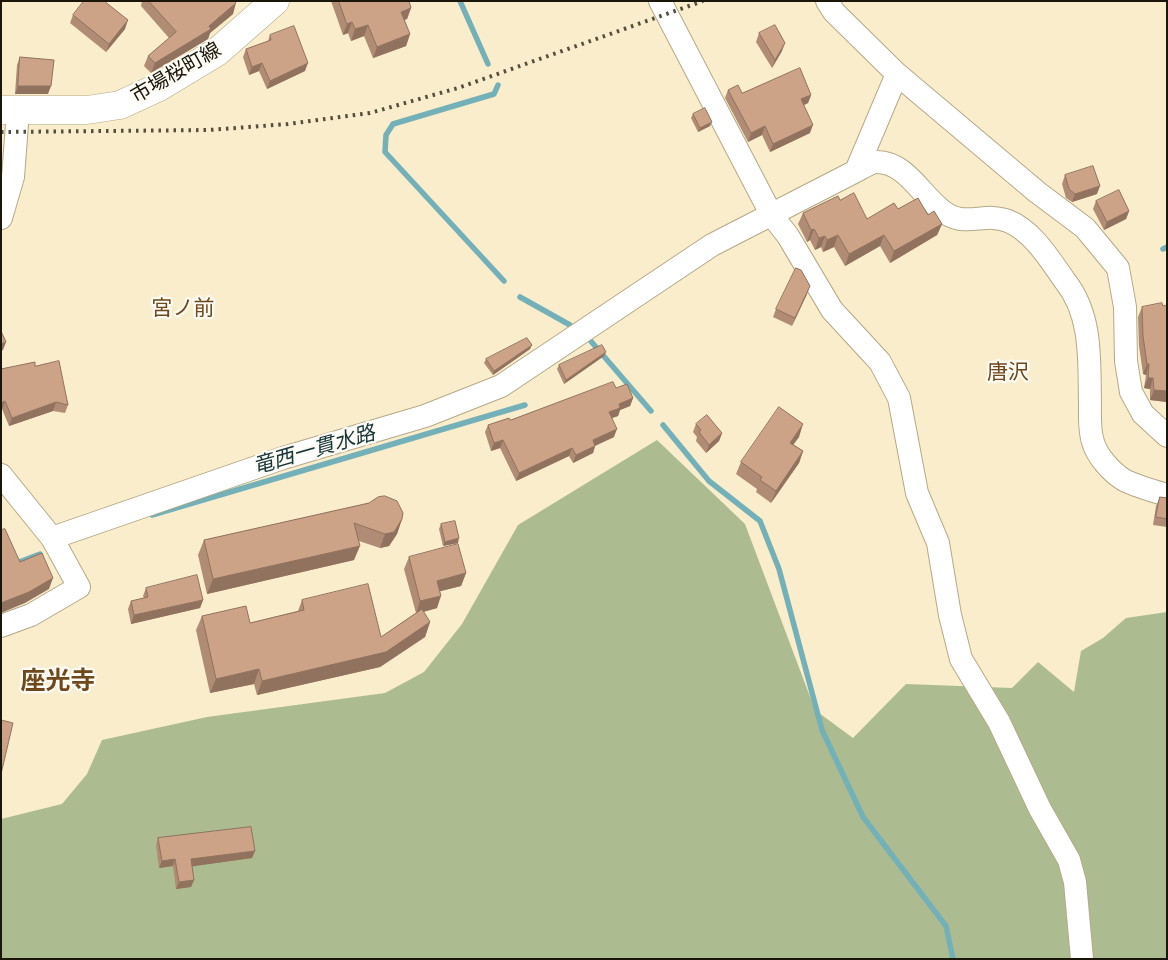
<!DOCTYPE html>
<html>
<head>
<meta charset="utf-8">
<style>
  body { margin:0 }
  #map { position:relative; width:1168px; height:960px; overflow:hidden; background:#f9edcb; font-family:"Alegreya Sans",sans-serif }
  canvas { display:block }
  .frame { position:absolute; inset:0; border:2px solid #1a1609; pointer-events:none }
</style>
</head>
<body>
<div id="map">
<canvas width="1168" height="960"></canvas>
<div class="frame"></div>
</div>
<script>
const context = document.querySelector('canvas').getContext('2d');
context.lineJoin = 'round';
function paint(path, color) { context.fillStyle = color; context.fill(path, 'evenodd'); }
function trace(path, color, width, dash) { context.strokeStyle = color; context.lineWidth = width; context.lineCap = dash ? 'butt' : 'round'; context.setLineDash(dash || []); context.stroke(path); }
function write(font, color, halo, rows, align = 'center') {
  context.font = font + ' "Alegreya Sans","Noto Sans JP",sans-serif'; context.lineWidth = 4.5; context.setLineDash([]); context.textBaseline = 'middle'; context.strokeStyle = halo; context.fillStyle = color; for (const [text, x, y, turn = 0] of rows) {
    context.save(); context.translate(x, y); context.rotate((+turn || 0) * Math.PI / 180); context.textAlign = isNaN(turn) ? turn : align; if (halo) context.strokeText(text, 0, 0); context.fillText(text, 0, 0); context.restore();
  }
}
paint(new Path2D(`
  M 657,440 L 745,524 L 815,710 L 853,738 L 906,684 L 1012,688 L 1038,662 L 1074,692 L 1081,651 L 1103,638 L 1126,618 L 1167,612 L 1167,959 L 1,959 L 1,819 L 62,804 L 87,774 L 102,740 L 207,717 L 385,693 L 424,672 L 462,624 L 518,525 Z`), '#acbc90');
trace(new Path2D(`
  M 460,1 L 488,64
  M 498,85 L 494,94 L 393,124 L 386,135 L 385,152 L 504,281
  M 1163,249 L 1167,247
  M 520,297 L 570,325
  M 589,339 L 651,411
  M 663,425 L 709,481 L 760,521 L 779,569 L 822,730 L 863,817 L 946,926 L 953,959
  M 152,515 L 525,405
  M 1,569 L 40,554`), '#73b0b8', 5.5);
const minor = new Path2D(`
  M 660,1 L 771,214 L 788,236 L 832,310 L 880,362 L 899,398 L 917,493 L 938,543 L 950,615 L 961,659 L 999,722 L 1040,809 L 1069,860 L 1075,882 L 1082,959
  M 827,1 L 834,12 L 897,74 L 1037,192 L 1085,228 L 1118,268 L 1125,307 L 1126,361 L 1131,392 L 1143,414 L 1167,436
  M 856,171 C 862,168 871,162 877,162 C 905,162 921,194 940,209 C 964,230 983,211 1008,221 C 1033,231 1050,260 1065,281 C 1093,316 1089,362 1090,404 C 1090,417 1089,430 1093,442 C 1097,456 1111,472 1124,480 C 1136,486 1153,491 1167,495
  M 1,218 L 13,177 L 18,111
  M 1,475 L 52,538 L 79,587 L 31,615 L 1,626
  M 52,538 L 283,458 L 425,416 L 501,386 L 712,245 L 856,171 L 897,74`);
const major = new Path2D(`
  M 1,110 L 87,110 L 120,105 L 159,87 L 217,52 L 275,1`);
trace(minor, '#b4a988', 24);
trace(major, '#b4a988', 29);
trace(minor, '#fff', 22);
trace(major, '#fff', 28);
trace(new Path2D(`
  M 1,132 L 209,130 L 288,124 L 370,113 L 458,88 L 703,1`), '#544e3c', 4, [2.5, 5]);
paint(new Path2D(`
  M 142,1 L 234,1 L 233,14 L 210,33 L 208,39 L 151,73 L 144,66 L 148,56 L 169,38 L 141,6 Z
  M 331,1 L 409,1 L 411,8 L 407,19 L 404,20 L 410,34 L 406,46 L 373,58 L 364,36 L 351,41 L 348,33 L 343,35 Z
  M 73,15 L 125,29 L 106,52 L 70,23 Z
  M 759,33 L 782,51 L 772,68 L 756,42 Z
  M 270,35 L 305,71 L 267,89 L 259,71 L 249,75 L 243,57 L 246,49 L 268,41 Z
  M 20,57 L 48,94 L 15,94 L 17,65 Z
  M 728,90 L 742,93 L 811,95 L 808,103 L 804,105 L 810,133 L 770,152 L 762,135 L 748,142 L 725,98 Z
  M 693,114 L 710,126 L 698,132 L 691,118 Z
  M 1065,175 L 1097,194 L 1072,202 L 1066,198 L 1062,184 Z
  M 840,200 L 867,219 L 898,209 L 928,215 L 942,224 L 937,235 L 890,263 L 880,246 L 845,266 L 834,247 L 823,252 L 821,247 L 815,250 L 810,240 L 807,242 L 798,224 L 803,213 Z
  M 1096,201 L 1129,211 L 1126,219 L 1104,230 L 1093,209 Z
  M 807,294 L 792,326 L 773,317 L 776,309 Z
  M 1142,307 L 1167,402 L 1150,400 L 1150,389 L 1144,388 L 1146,375 L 1143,374 L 1139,346 L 1138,317 Z
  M 530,349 L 493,375 L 484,363 L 486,359 Z
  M 604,356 L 564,384 L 557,369 L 559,365 Z
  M 35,366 L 68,405 L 65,413 L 53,411 L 9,426 L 2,409 L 1,369 Z
  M 616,388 L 633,398 L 630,406 L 620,410 L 618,416 L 612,418 L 614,437 L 595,446 L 593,453 L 573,463 L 569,456 L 516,481 L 500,448 L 491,451 L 485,432 L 488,425 L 510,420 Z
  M 696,424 L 722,433 L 719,441 L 706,453 L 696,441 L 697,437 L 693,432 Z
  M 799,437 L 793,444 L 803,451 L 799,463 L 771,503 L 756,492 L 757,489 L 736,474 L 741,462 Z
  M 1160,497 L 1167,498 L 1167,527 L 1153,525 L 1156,506 Z
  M 369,503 L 402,519 L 397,534 L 389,546 L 380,548 L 359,541 L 354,560 L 207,594 L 198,555 L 204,540 Z
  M 441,524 L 458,543 L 443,546 L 439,529 Z
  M 409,557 L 466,573 L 461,586 L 440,591 L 437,608 L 423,612 L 430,622 L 425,637 L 380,667 L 257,695 L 254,684 L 210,693 L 196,630 L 202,616 L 250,623 L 298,611 L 302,600 L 381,637 L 416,613 L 404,569 Z
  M 146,588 L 203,600 L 200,608 L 131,624 L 128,609 L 131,601 L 144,598 L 143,596 Z
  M 158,838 L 255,851 L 252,858 L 192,866 L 194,880 L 191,887 L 176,889 L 173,866 L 159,868 L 156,845 Z`), '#b08c74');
paint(new Path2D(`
  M 236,3 L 233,14 L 210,33 L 208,39 L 151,73 L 155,63 L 209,26 Z
  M 411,8 L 407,19 L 397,23 L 401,12 Z
  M 128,20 L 125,29 L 106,52 L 109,44 Z
  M 352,22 L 348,33 L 343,35 L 347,24 Z
  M 368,25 L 364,36 L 351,41 L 355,29 Z
  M 410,34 L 406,46 L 373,58 L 377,47 Z
  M 785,43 L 782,51 L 772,68 L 775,60 Z
  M 262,63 L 259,71 L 249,75 L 252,67 Z
  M 308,63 L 305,71 L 267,89 L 270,81 Z
  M 18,86 L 51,86 L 48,94 L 15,94 Z
  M 811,95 L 808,103 L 798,108 L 801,99 Z
  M 712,122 L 710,126 L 698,132 L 700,128 Z
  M 813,125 L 810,133 L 770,152 L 773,144 Z
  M 765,126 L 762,135 L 748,142 L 751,133 Z
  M 1100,186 L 1097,194 L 1072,202 L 1075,194 Z
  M 1129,211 L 1126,219 L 1104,230 L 1107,222 Z
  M 942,224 L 937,235 L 890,263 L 894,251 Z
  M 814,229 L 810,240 L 807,242 L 811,230 Z
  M 838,235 L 834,247 L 823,252 L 827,240 Z
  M 884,235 L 880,246 L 845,266 L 849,254 Z
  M 825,236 L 821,247 L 815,250 L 819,238 Z
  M 810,286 L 807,294 L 792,326 L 795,318 Z
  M 6,342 L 3,350 L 1,351 L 1,344 Z
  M 532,345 L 530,349 L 493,375 L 494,371 Z
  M 606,352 L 604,356 L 564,384 L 566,380 Z
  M 1147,364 L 1149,364 L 1146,375 L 1143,374 Z
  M 1148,378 L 1153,378 L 1150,389 L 1144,388 Z
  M 1154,390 L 1167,391 L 1167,402 L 1150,400 Z
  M 633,398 L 630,406 L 620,410 L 618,416 L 606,420 L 609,412 L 619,404 Z
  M 5,401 L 2,409 L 1,409 L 1,403 Z
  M 56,402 L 53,411 L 9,426 L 12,418 Z
  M 803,424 L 799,437 L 786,455 L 790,443 Z
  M 617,429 L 614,437 L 590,448 L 593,440 Z
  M 722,433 L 719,441 L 706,453 L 709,445 Z
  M 503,440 L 500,448 L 491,451 L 494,443 Z
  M 595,446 L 593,453 L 573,463 L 576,455 Z
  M 572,448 L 569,456 L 516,481 L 519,473 Z
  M 803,451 L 799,463 L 771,503 L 776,491 Z
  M 402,519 L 397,534 L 389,546 L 380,548 L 385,534 Z
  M 459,538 L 458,543 L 443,546 L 445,542 Z
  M 360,546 L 354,560 L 207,594 L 213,579 Z
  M 466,573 L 461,586 L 433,593 L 437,581 Z
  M 53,578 L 49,589 L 25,603 L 1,613 L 1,603 Z
  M 441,596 L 437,608 L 416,614 L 420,601 Z
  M 203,600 L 200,608 L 131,624 L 134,615 Z
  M 430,622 L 425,637 L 380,667 L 257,695 L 262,681 Z
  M 259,669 L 254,684 L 210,693 L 216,679 Z
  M 255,851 L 252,858 L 188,867 L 191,859 Z
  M 175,859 L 173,866 L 159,868 L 162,861 Z
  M 194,880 L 191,887 L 176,889 L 179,882 Z`), '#90725e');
const building = new Path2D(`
  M 84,1 L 104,1 L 128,20 L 109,44 L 73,15 Z
  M 149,1 L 234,1 L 236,3 L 209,26 L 211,29 L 155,63 L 148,56 L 176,32 Z
  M 339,1 L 409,1 L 411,8 L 401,12 L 410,34 L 377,47 L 368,25 L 355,29 L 352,22 L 347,24 Z
  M 775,25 L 785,43 L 775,60 L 759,33 Z
  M 294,26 L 308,63 L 270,81 L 262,63 L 252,67 L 246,49 L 271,40 L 270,35 Z
  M 20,57 L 54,60 L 51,86 L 18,86 Z
  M 800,68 L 811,95 L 801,99 L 813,125 L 773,144 L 765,126 L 751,133 L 728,90 L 738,85 L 742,93 Z
  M 705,108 L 712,122 L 700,128 L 693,114 Z
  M 1093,166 L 1100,186 L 1075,194 L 1069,189 L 1065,175 Z
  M 1119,190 L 1129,211 L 1107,222 L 1096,201 Z
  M 854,193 L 867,219 L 894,203 L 898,209 L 918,198 L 928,215 L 934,211 L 942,224 L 894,251 L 884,235 L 849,254 L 838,235 L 827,240 L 825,236 L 819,238 L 814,229 L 811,230 L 803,213 L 838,196 L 840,200 Z
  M 796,268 L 801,270 L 810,286 L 795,318 L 776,309 Z
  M 1162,303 L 1163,306 L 1167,305 L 1167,391 L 1154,390 L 1153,378 L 1148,378 L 1149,364 L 1147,364 L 1143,336 L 1142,307 Z
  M 1,331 L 6,342 L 1,344 Z
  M 527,338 L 532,345 L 494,371 L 486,359 Z
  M 602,345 L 606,352 L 566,380 L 559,365 Z
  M 59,361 L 68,405 L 56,402 L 12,418 L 5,401 L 1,403 L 1,369 L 35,362 L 35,366 Z
  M 613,382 L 616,388 L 627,384 L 633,398 L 619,404 L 620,408 L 609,412 L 617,429 L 593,440 L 595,446 L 576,455 L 572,448 L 519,473 L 503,440 L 494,443 L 488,425 L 509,418 L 510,420 Z
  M 779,407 L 803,424 L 790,443 L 803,451 L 776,491 L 760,480 L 762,477 L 741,462 Z
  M 707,415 L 722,433 L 709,445 L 699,432 L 701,430 L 696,424 Z
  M 385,496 L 397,501 L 403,513 L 402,519 L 394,532 L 385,534 L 354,523 L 360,546 L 213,579 L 204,540 L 369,503 L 378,497 Z
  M 1160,497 L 1167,498 L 1167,519 L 1156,517 Z
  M 455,521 L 459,538 L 445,542 L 441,524 Z
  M 5,529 L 20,562 L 42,553 L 53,578 L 29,592 L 1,603 L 1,530 Z
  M 458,544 L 466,573 L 437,581 L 441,596 L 420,601 L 409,557 Z
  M 197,575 L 203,600 L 134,615 L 131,601 L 148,597 L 146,588 Z
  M 368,584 L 381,637 L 422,609 L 430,622 L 386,652 L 262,681 L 259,669 L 216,679 L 202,616 L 246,606 L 250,623 L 304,610 L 302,600 Z
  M 1,720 L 13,723 L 1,774 Z
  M 251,827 L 255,851 L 191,859 L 194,880 L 179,882 L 175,859 L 162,861 L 158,838 Z`);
paint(building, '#cda387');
trace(building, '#90725e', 1);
write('20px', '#1a1609', '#fdfbf4', [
  ["市場桜町線",176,73,-30]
]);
write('21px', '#6f481b', '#fdfbf4', [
  ["宮ノ前",183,309],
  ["唐沢",1008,373]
]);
write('italic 21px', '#17363a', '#fdfbf4', [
  ["竜西一貫水路",314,450,-16]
]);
write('bold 25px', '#6f481b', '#fdfbf4', [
  ["座光寺",58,681]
]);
</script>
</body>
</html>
